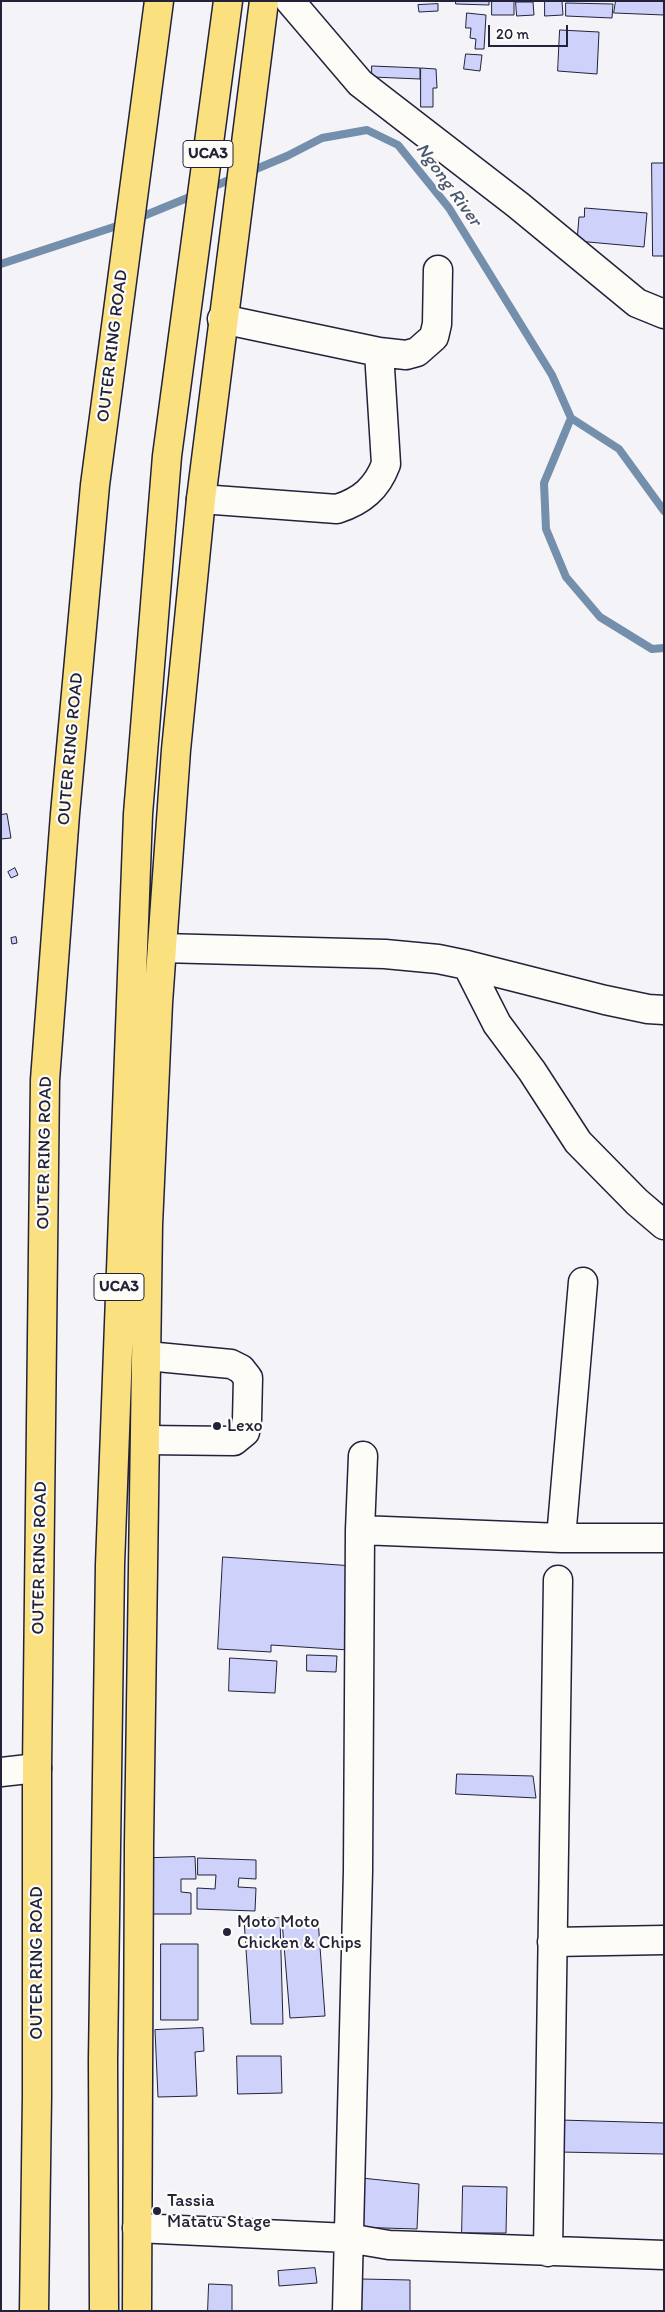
<!DOCTYPE html>
<html>
<head>
<meta charset="utf-8">
<style>
  body { margin:0 }
  #map { position:relative; width:665px; height:2312px; overflow:hidden; background:#f4f3f8; font-family:Itim,sans-serif }
  canvas { display:block }
  .frame { position:absolute; inset:0; border:2px solid #22223b; pointer-events:none }
  .scale { position:absolute; left:488px; top:25px; width:80px; height:22px; box-sizing:border-box; border:2px solid #22223b; border-top:0; padding-left:6px; font-size:15px; line-height:18px; white-space:nowrap; color:#22223b; -webkit-text-stroke:4px #fdfcf7; paint-order:stroke }
</style>
</head>
<body>
<div id="map">
<canvas width="665" height="2312"></canvas>
<div class="frame"></div>
<div class="scale">20 m</div>
</div>
<script>
const context = document.querySelector('canvas').getContext('2d');
context.lineJoin = 'round';
function trace(path, color, width, dash) { context.strokeStyle = color; context.lineWidth = width; context.lineCap = dash ? 'butt' : 'round'; context.setLineDash(dash || []); context.stroke(path); }
function paint(path, color) { context.fillStyle = color; context.fill(path, 'evenodd'); }
function write(font, color, halo, rows, align = 'center') {
  context.font = font + ' Itim,sans-serif'; context.lineWidth = 4.5; context.setLineDash([]); context.textBaseline = 'middle'; context.strokeStyle = halo; context.fillStyle = color; for (const [text, x, y, turn = 0] of rows) {
    context.save(); context.translate(x, y); context.rotate((+turn || 0) * Math.PI / 180); context.textAlign = isNaN(turn) ? turn : align; if (halo) context.strokeText(text, 0, 0); context.fillText(text, 0, 0); context.restore();
  }
}
trace(new Path2D(`
  M 249,172 L 287,156 L 322,138 L 367,130 L 398,145 L 449,208 L 552,375 L 571,418 L 619,449 L 664,511
  M 210,188 L 236,177
  M 136,219 L 197,194
  M 1,264 L 123,224
  M 571,418 L 544,483 L 546,529 L 566,577 L 600,617 L 652,649 L 664,648`), '#748fab', 8);
const building = new Path2D(`
  M 456,1 L 489,1 L 489,5 L 456,4 Z
  M 492,1 L 514,1 L 514,15 L 492,15 Z
  M 545,1 L 562,1 L 563,15 L 545,16 Z
  M 616,1 L 664,1 L 664,15 L 614,13 Z
  M 516,2 L 533,2 L 534,15 L 517,16 Z
  M 566,3 L 613,4 L 612,18 L 566,16 Z
  M 438,4 L 438,11 L 419,12 L 418,5 Z
  M 467,13 L 486,15 L 484,49 L 475,49 L 476,39 L 470,38 L 471,28 L 466,28 Z
  M 560,30 L 599,32 L 597,74 L 558,71 Z
  M 466,54 L 482,55 L 480,71 L 464,69 Z
  M 372,66 L 420,68 L 420,79 L 372,77 Z
  M 421,68 L 436,69 L 437,88 L 433,88 L 433,107 L 421,107 Z
  M 652,163 L 664,163 L 664,256 L 653,256 Z
  M 585,208 L 647,213 L 644,247 L 577,241 L 579,217 L 584,217 Z
  M 7,814 L 11,838 L 1,839 L 1,815 Z
  M 15,868 L 18,875 L 11,878 L 8,872 Z
  M 16,937 L 17,943 L 12,944 L 11,938 Z
  M 223,1557 L 354,1566 L 349,1650 L 271,1645 L 271,1652 L 218,1649 Z
  M 307,1655 L 337,1656 L 336,1672 L 307,1671 Z
  M 230,1658 L 277,1661 L 275,1693 L 229,1691 Z
  M 457,1774 L 533,1776 L 536,1798 L 456,1794 Z
  M 195,1857 L 196,1879 L 181,1879 L 181,1892 L 191,1893 L 191,1914 L 153,1914 L 153,1858 Z
  M 198,1858 L 256,1860 L 256,1879 L 239,1878 L 238,1887 L 256,1888 L 255,1911 L 197,1909 L 197,1888 L 215,1889 L 216,1875 L 198,1875 Z
  M 280,1918 L 283,2024 L 251,2024 L 244,1919 Z
  M 318,1919 L 325,2016 L 290,2018 L 282,1921 Z
  M 161,1944 L 198,1944 L 198,2020 L 161,2020 Z
  M 203,2028 L 204,2051 L 195,2052 L 197,2096 L 158,2097 L 155,2030 Z
  M 237,2056 L 281,2056 L 282,2093 L 238,2094 Z
  M 560,2120 L 664,2123 L 664,2154 L 559,2152 Z
  M 352,2177 L 419,2184 L 417,2229 L 351,2227 Z
  M 463,2186 L 507,2187 L 506,2233 L 462,2233 Z
  M 315,2268 L 317,2283 L 279,2286 L 278,2271 Z
  M 361,2279 L 410,2280 L 410,2311 L 362,2311 Z
  M 209,2284 L 232,2285 L 232,2311 L 208,2311 Z`);
paint(building, '#ced1fa');
trace(building, '#22223b', 1);
const minor = new Path2D(`
  M 290,1 L 360,83 L 518,205 L 637,303 L 664,314
  M 222,319 L 379,352 L 406,355 L 417,352 L 434,337 L 437,324 L 438,270
  M 201,499 L 337,509 C 362,501 377,488 386,464 L 379,352
  M 162,948 L 385,954 L 438,959 L 467,965 L 497,1024 L 532,1071 L 578,1142 L 637,1202 L 664,1225
  M 467,965 L 605,1000 L 648,1009 L 664,1010
  M 146,1440 L 234,1441 L 245,1432 L 247,1420 L 248,1378 L 241,1369 L 231,1364 L 147,1356
  M 360,1530 L 561,1538 L 664,1538
  M 561,1538 L 583,1282
  M 1,1772 L 37,1768
  M 552,1942 L 664,1940
  M 137,2228 L 348,2238 L 389,2245 L 664,2255
  M 548,2252 L 558,1580
  M 347,2311 L 358,1871 L 360,1530 L 363,1456`);
const major = new Path2D(`
  M 34,2311 L 37,2096 L 37,1768 L 45,1080 L 65,814 L 95,485 L 159,1
  M 104,2311 L 103,2060 L 110,1565 L 138,814 L 167,456 L 228,1
  M 137,2311 L 139,1843 L 148,1225 L 158,1003 L 176,750 L 201,499 L 264,1`);
trace(minor, '#22223b', 31);
trace(major, '#22223b', 31);
trace(minor, '#fdfcf7', 28);
trace(major, '#fbe080', 28);
for (const [x, y, r, color] of [
  [217,1426,5,"#22223b"],
  [227,1932,5,"#22223b"],
  [157,2211,5,"#22223b"]
]) { const dot = new Path2D(); dot.arc(x, y, r, 0, 2 * Math.PI); context.fillStyle = color; context.fill(dot); trace(dot, '#fdfcf7', 2); }
for (const [x, y, w] of [
  [208,154,50],
  [119,1287,50]
]) { const box = new Path2D(); box.roundRect(x - w / 2, y - 13.5, w, 27, 4); context.fillStyle = '#fdfcf7'; context.fill(box); trace(box, '#22223b', 1); }
write('bold 16px', '#22223b', null, [
  ["UCA3",208,154],
  ["UCA3",119,1287]
]);
write('18px', '#22223b', '#fdfcf7', [
  ["OUTER RING ROAD",113,346,-83],
  ["OUTER RING ROAD",71,749,-85],
  ["OUTER RING ROAD",45,1153,-89],
  ["OUTER RING ROAD",40,1558,-89],
  ["OUTER RING ROAD",37,1963,-90]
]);
write('18px', '#22223b', '#fdfcf7', [
  ["Lexo",227,1426],
  ["Moto Moto",237,1922],
  ["Chicken & Chips",237,1943],
  ["Tassia",167,2201],
  ["Matatu Stage",167,2222]
], 'left');
write('italic 19px', '#4b5873', '#fdfcf7', [
  ["Ngong River",448,185,54]
]);
</script>
</body>
</html>
